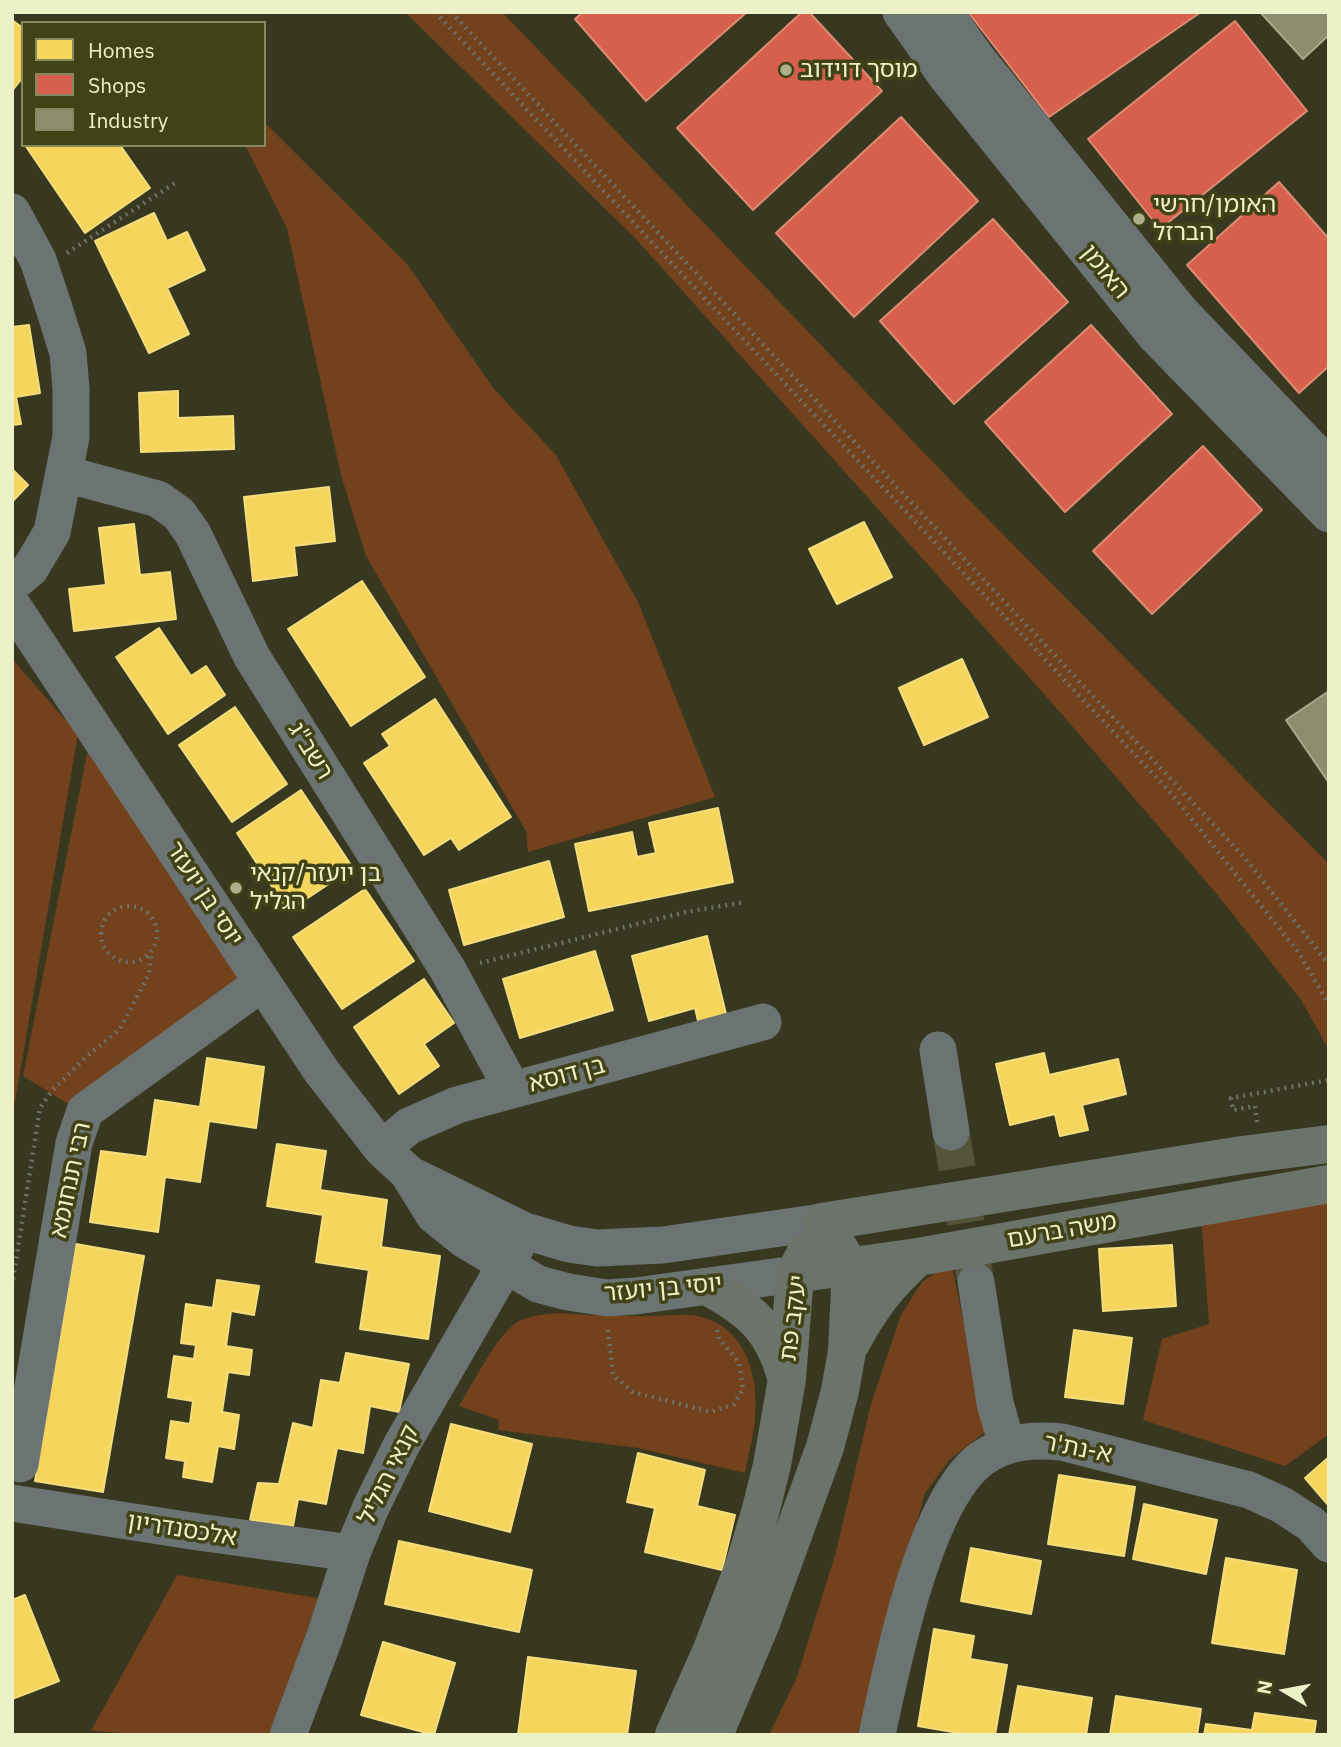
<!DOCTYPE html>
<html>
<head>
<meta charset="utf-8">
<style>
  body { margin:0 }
  #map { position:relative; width:1341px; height:1747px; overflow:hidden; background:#383820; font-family:"IBM Plex Sans",sans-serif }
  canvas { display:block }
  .frame { position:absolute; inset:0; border:14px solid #edf1c7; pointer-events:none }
  .legend { position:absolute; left:21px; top:21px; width:245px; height:126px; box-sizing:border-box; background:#414316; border:2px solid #86895d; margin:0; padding:9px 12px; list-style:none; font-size:21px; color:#edf1c7 }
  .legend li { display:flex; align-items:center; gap:14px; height:35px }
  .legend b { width:35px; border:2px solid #86895d }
  .north { position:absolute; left:1250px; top:1656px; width:70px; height:70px; -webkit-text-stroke:5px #414316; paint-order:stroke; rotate:280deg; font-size:19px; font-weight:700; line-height:28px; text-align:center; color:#edf1c7 }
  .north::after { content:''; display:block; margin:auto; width:24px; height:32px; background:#edf1c7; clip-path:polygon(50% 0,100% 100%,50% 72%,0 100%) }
</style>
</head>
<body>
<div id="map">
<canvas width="1341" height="1747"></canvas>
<div class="frame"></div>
<ul class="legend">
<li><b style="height:19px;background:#f6d55c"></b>Homes</li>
<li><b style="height:19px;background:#d6604d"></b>Shops</li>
<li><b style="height:19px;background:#8c8c6e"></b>Industry</li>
</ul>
<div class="north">N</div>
</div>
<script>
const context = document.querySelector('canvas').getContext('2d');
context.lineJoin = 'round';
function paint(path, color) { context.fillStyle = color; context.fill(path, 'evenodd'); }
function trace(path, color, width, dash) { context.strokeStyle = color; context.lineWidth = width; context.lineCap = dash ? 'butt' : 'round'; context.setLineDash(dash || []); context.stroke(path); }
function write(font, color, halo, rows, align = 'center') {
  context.font = font + ' "IBM Plex Sans","Noto Sans Hebrew",sans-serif'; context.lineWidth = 7; context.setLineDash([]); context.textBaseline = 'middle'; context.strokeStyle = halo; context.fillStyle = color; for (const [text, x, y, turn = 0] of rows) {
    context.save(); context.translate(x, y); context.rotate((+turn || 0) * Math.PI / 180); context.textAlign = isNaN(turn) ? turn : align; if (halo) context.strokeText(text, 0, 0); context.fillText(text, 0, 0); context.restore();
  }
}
paint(new Path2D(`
  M 405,12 L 502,12 L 977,508 L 1329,864 L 1329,1050 L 1301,1000 L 1215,892 L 1060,712 L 636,239 Z
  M 264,122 L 407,264 L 494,389 L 556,455 L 638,602 L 715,797 L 528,852 L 526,831 L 366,556 L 341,475 L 287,228 L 245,145 L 264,145 Z
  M 12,659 L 78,734 L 12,1119 Z
  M 90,739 L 255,971 L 75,1108 L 23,1076 Z
  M 1329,1201 L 1329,1434 L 1285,1466 L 1143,1420 L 1162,1339 L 1209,1324 L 1201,1215 Z
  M 951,1262 L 986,1431 L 950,1459 L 925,1493 L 858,1735 L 769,1735 L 797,1677 L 836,1552 L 871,1404 L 901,1315 L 922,1282 Z
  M 560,1313 C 590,1316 621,1316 651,1316 C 664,1316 677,1314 689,1315 C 743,1320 760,1372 755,1420 C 753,1438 748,1456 745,1473 L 638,1448 L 498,1430 L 499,1420 L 459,1406 C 472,1385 497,1335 516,1323 C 530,1315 544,1314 560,1313 Z
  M 177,1575 L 318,1598 L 297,1661 L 268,1735 L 150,1735 L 91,1731 Z`), '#73411b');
const homes = new Path2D(`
  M 12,20 L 23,28 L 23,77 L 12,91 Z
  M 25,145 L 120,145 L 150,188 L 85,233 Z
  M 154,213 L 167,241 L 187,232 L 205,270 L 167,288 L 189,334 L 149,353 L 95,241 Z
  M 29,325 L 40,393 L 16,397 L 21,424 L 12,425 L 12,327 Z
  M 178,391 L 178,418 L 233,416 L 234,449 L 141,452 L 139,393 Z
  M 12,469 L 28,485 L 12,502 Z
  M 329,487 L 335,541 L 294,546 L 297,575 L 253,581 L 244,497 Z
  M 864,522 L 892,577 L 837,604 L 809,549 Z
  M 134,524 L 140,575 L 170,572 L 176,619 L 74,631 L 69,589 L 106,585 L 99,528 Z
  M 362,581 L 425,677 L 351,726 L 288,629 Z
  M 159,628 L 191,676 L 206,666 L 225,695 L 168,734 L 116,657 Z
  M 962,659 L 988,717 L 924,745 L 899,688 Z
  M 435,699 L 511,817 L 459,850 L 451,838 L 424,855 L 364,763 L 390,746 L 382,734 Z
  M 235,707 L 287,784 L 232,822 L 179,745 Z
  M 301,790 L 353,868 L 288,911 L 237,833 Z
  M 718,808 L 733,882 L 589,911 L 575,844 L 632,832 L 637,857 L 656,853 L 649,823 Z
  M 549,861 L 564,917 L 464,945 L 449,890 Z
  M 365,889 L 414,961 L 342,1009 L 293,937 Z
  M 707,936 L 727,1018 L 699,1025 L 695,1008 L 649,1021 L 632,956 Z
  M 595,951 L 613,1010 L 520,1038 L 503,979 Z
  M 424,979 L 454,1023 L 424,1044 L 439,1066 L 399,1094 L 354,1027 Z
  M 1044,1053 L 1049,1075 L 1118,1059 L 1126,1094 L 1082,1105 L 1088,1130 L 1060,1136 L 1055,1114 L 1010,1125 L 996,1064 Z
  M 207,1058 L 264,1067 L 256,1128 L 209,1121 L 200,1182 L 165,1177 L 158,1232 L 90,1222 L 101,1151 L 147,1157 L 155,1100 L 200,1107 Z
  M 277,1144 L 326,1151 L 320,1190 L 387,1200 L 381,1247 L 440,1256 L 428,1339 L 360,1329 L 369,1270 L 316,1262 L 323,1215 L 267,1206 Z
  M 76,1244 L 144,1256 L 103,1492 L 35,1481 Z
  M 1172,1245 L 1176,1306 L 1103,1311 L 1099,1249 Z
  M 217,1280 L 259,1286 L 254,1315 L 231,1311 L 226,1346 L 252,1350 L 249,1375 L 228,1372 L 222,1412 L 239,1415 L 234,1449 L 218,1446 L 212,1482 L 183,1477 L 185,1461 L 166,1458 L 171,1421 L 190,1424 L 193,1401 L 168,1397 L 174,1356 L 194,1359 L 196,1345 L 181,1343 L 186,1304 L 213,1308 Z
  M 1074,1330 L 1132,1338 L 1123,1404 L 1065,1397 Z
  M 346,1353 L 409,1364 L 399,1412 L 370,1406 L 363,1453 L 337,1448 L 326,1504 L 298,1499 L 293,1526 L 250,1520 L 258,1483 L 279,1484 L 293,1423 L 313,1428 L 321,1380 L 340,1383 Z
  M 451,1424 L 532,1444 L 510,1532 L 429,1511 Z
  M 638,1453 L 705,1470 L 697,1506 L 735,1515 L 722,1570 L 645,1552 L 655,1508 L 627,1502 Z
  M 1329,1457 L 1329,1506 L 1305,1478 Z
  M 1059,1475 L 1135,1487 L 1124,1556 L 1048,1544 Z
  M 1144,1504 L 1217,1520 L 1206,1574 L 1133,1559 Z
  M 399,1541 L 532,1570 L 519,1632 L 385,1604 Z
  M 971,1548 L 1041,1561 L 1031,1614 L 961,1601 Z
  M 1226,1558 L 1297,1570 L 1284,1654 L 1212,1643 Z
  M 25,1595 L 59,1681 L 12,1699 L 12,1600 Z
  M 934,1629 L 974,1636 L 970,1659 L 1007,1665 L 995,1735 L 970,1735 L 918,1726 Z
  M 383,1642 L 455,1663 L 434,1735 L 361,1715 Z
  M 528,1657 L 636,1671 L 627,1735 L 518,1735 Z
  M 1018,1686 L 1092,1698 L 1086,1735 L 1009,1735 Z
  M 1116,1696 L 1201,1709 L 1197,1735 L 1110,1735 Z
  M 1255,1713 L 1316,1721 L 1314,1735 L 1204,1735 L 1206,1724 L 1252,1730 Z`);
paint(homes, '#f6d55c');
trace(homes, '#f3dd7c', 2);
const shops = new Path2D(`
  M 583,12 L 747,12 L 646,101 L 575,19 Z
  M 802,12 L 809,12 L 882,91 L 753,210 L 677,128 Z
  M 968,12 L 1201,12 L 1049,117 Z
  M 1235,21 L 1307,111 L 1160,229 L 1088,139 Z
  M 901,117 L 978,201 L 854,317 L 776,233 Z
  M 1279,182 L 1329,239 L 1329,366 L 1299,393 L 1187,265 Z
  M 993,219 L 1068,302 L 954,404 L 880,321 Z
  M 1091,325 L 1172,414 L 1065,512 L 985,422 Z
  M 1203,446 L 1262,510 L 1152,614 L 1093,551 Z`);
paint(shops, '#d6604d');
trace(shops, '#dd8c72', 2);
const industry = new Path2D(`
  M 1260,12 L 1329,12 L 1329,35 L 1303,59 Z
  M 1329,691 L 1329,783 L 1286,720 Z`);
paint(industry, '#8c8c6e');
trace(industry, '#a9aa89', 2);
trace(new Path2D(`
  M 951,1132 L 975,1278`), '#535439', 37, [37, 18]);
trace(new Path2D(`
  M 435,12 L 1169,791 L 1299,953 L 1329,1005
  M 451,12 L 1245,858 L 1329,965
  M 67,253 L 175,183
  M101 934a28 28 0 1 1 56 0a28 28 0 1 1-56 0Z
  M 480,963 L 686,912 L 745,902
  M 1257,1122 L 1255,1106 L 1233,1110 L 1231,1098 L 1329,1080
  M 12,1286 L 40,1108 L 51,1092 L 85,1058 L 120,1029 L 149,974 L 151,951
  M 608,1330 L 613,1375 L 633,1392 L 711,1412 L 734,1404 L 743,1389 L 739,1362 L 719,1339 L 717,1330`), '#6d736b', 4.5, [2, 5]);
trace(new Path2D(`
  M 901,12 L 947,77 L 1154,334 L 1329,514
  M 944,12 L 975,56 L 1180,311 L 1329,467
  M 12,212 L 38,260 L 53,305 L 68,353 L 71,389 L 71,437 L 52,532 L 30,569 L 12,584
  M 65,474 L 158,499 L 179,514 L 193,534 L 252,657 L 448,970 L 512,1089
  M 12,605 L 322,1072 L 382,1149 L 409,1174 L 525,1231 L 569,1244 L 597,1248 L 663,1245 L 822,1222
  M 938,1050 L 951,1132
  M 382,1149 L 409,1126 L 457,1105 L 763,1022
  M 411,1178 L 434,1215 L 465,1240 L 538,1284 L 568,1292 L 607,1298 L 636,1296 L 795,1274
  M 976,1282 L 995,1403 L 1007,1445
  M 20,1464 L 74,1143 L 85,1111 L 262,983
  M 12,1503 L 198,1532 L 352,1553
  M 288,1735 L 325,1636 L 352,1553 L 371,1507 L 402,1444 L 525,1231
  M 877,1735 C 892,1665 924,1502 981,1459 C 1006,1441 1033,1439 1062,1442 L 1249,1490 L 1282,1505 L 1311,1524 L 1329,1544`), '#6b7472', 37);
trace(new Path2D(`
  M 822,1222 L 1242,1155 L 1329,1144
  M 795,1274 L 918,1257 L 1329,1184
  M 709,1287 C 751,1310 773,1329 786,1377
  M 851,1343 C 871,1306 887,1285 918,1257
  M 674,1735 L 711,1652 L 744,1566 L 760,1513 L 772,1465 L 787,1379 L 795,1274 L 806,1252
  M 714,1735 L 761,1623 L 825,1447 L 840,1391 L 847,1351 L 851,1267 L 822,1222`), '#6b736b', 38);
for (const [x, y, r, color] of [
  [786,70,7,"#aeb08d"],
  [1139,219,7,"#aeb08d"],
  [236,888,7,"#aeb08d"]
]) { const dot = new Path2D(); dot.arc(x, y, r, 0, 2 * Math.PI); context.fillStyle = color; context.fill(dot); trace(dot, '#414316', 2.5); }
write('24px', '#edf1c7', '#414316', [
  ["מוסך דוידוב",800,70],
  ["האומן/חרשי",1153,205],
  ["הברזל",1153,233],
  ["בן יועזר/קנאי",250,874],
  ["הגליל",250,902]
], 'left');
write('24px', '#edf1c7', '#414316', [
  ["האומן",1105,272,51],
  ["רשב\"ג",310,751,58],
  ["יוסי בן יועזר",204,894,57],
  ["בן דוסא",567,1075,-15],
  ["רבי תנחומא",71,1180,-78],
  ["משה ברעם",1062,1231,-10],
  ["יוסי בן יועזר",663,1289,-5],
  ["יעקב פת",794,1318,-83],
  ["א-נת'ר",1078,1449,11],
  ["קנאי הגליל",389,1475,-64],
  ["אלכסנדריון",182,1530,9]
]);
</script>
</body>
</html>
